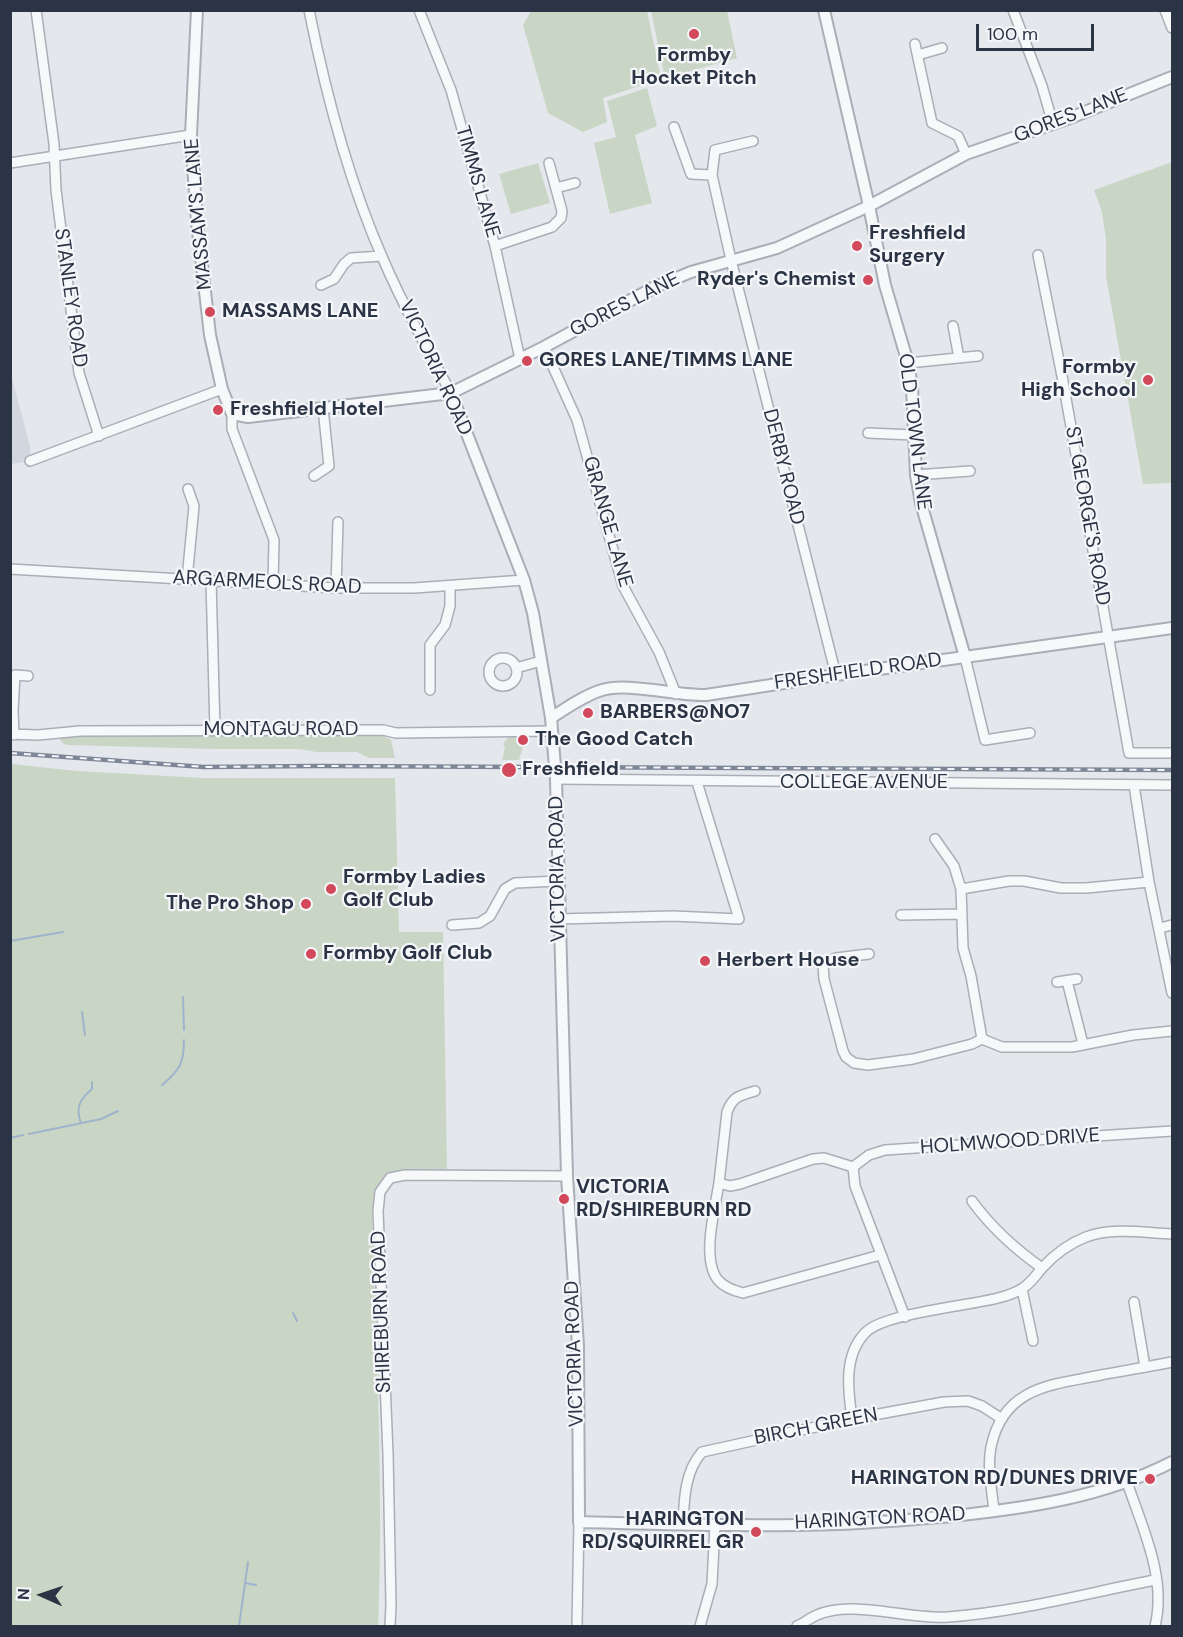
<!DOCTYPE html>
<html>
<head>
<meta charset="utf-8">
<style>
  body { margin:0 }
  #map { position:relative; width:1183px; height:1637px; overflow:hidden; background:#e4e7ec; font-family:"DM Sans",sans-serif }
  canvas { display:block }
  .frame { position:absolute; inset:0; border:12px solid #2b3445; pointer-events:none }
  .north { position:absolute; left:12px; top:1565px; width:60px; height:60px; -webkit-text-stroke:4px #f4f6f9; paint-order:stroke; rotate:273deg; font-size:16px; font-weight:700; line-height:24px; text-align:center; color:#2b3445 }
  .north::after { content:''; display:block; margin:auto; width:21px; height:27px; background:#2b3445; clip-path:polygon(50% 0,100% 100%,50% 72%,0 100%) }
  .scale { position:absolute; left:976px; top:24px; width:118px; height:27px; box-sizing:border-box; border:3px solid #2b3445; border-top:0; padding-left:8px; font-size:18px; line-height:21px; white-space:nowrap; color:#2b3445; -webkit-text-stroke:4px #f4f6f9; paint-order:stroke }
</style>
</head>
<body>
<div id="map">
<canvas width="1183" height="1637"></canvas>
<div class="frame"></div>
<div class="north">N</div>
<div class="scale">100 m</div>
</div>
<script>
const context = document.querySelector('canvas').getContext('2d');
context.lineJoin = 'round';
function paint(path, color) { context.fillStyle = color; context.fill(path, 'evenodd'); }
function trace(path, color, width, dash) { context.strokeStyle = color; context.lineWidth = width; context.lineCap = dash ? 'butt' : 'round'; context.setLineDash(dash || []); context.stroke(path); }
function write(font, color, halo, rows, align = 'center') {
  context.font = font + ' "DM Sans",sans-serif'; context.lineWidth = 4.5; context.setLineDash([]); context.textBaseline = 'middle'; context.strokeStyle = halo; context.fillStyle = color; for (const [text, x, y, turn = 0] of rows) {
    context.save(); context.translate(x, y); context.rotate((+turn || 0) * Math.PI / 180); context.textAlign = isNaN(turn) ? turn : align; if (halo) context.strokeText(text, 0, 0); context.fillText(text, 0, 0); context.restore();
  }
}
paint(new Path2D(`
  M 10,371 L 30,446 L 30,461 L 11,464 Z`), '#d2d6de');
paint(new Path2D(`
  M 531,11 L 647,11 L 661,79 L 603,98 L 607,122 L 583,132 L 548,113 L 523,25 Z
  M 651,11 L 727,11 L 737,58 L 665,78 Z
  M 647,88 L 657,126 L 635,135 L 652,203 L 610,214 L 594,143 L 616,137 L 607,101 Z
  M 1172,162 L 1172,483 L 1143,484 L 1106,276 L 1106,239 L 1102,212 L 1094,190 Z
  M 538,163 L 550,203 L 511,214 L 499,174 Z
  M 371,730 L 391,740 L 395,758 L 369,758 L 357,752 L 316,752 L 300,749 L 214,749 L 68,745 L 64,744 L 60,740 L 66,735 Z
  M 509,736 L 519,737 L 520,743 L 524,743 L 519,760 L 502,760 L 505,748 L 503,744 Z
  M 11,764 L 77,771 L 203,778 L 395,778 L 399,932 L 443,932 L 447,1168 L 447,1169 L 396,1171 L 387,1173 C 377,1188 374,1196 372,1214 C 376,1352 384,1489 378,1626 L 11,1626 Z`), '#c9d6c5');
trace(new Path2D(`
  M 10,941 L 63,932
  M 183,997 L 184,1030
  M 82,1012 L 85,1035
  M 162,1085 C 180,1070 184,1063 184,1040
  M 81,1123 C 75,1108 80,1099 92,1089 L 92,1082
  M 29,1134 L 101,1119 L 118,1111
  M 10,1138 L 23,1135
  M 293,1313 L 297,1321
  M 245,1583 L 256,1585
  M 239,1626 L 248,1562`), '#9fb4cc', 2);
const minor = new Path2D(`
  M 36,10 L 54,144 L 56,190 L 79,373 L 99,436
  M 309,10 C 326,95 348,180 383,259 C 403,305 427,349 451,393
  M 419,10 L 451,90 L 495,246 L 520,359
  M 1013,10 L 1042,86 L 1053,124
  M 1165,10 L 1172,28
  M 915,44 L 932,123 L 958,136 L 966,154
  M 918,55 L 942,48
  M 674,127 L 691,174 L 712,175
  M 753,141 L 715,150 L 712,175 L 731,260 L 836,675
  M 10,163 L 191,135
  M 556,188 L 575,183
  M 495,246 L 552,227 L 561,218 L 562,211 L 549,163
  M 1038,255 L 1062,376 L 1129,753 L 1172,753
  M 321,285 L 334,279 L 344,264 L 351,258 L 382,256
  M 953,326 L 959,358
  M 544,347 L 577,420 L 623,586 L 659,652 L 676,694
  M 908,363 L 978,356
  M 232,414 L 232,429 L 274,540 L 273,583
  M 868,433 L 914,435
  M 30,461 L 222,389
  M 916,475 L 970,471
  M 314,476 L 329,466 L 323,408
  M 10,569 L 336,588 L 414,588 L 524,580
  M 187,579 L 194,506 L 188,489
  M 211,580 L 215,730
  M 336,588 L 338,522
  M 965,657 L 985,740 L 1030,733
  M489 672a14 14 0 1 1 28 0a14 14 0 1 1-28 0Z
  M 516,668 L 541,661
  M 430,690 L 430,645 L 445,625 L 450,606 L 450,586
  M 10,734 L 38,735 L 80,731 L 383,730 L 396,733 L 552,731
  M 14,735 L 13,711 L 15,675 L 28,676
  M 556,779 L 1172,785
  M 1134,785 L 1149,882 L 1172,993
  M 935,839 L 954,866 L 961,889
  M 1149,882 L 1086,888 L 1061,888 L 1024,881 L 1009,881 L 961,889 L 963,948 L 971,976 L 982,1039 L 1002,1047 L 1072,1047 L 1133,1035 L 1172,1031
  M 901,915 L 961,914
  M 559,919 L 673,916 L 739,919 L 697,782
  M 452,925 L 479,923 L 490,916 L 505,889 L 515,883 L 558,881
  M 1160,928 L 1172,925
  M 869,954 L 836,958 L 823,964 L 824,979 L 843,1051 L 846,1057 L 854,1063 L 868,1065 L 913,1059 L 972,1044 L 982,1039
  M 1067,981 L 1083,1044
  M 1057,982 L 1077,979
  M 853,1167 L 824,1158 L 813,1159 L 740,1184 L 730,1186 L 719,1183 C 715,1209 701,1259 718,1280 C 724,1287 735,1291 743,1293 L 880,1255
  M 853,1167 L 869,1155 L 885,1150 L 1172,1131
  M 853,1167 L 855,1186 L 905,1317
  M 719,1183 L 727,1112 C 733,1096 739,1096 755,1091
  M 972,1201 C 991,1227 1015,1249 1042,1268
  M 1022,1289 L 1033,1341
  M 1134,1302 L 1145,1367
  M 852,1419 C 848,1390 843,1355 866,1332 C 886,1313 968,1306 998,1298 C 1006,1296 1017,1292 1023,1288 C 1032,1282 1036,1275 1042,1268 C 1054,1255 1070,1243 1086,1237 C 1113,1227 1145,1233 1172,1234
  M 1127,1482 C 1142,1527 1167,1578 1155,1626
  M 994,1511 C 992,1490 987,1468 991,1447 C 1003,1389 1048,1385 1096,1376 C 1122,1371 1147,1367 1172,1362
  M 683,1524 C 684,1499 685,1471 702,1452 L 852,1419 L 944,1402 L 968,1401 L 982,1406 L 1002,1419
  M 390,1626 L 391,1605 L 388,1454 L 378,1211 L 380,1192 L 390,1178 L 405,1175 L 567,1176
  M 577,1626 L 579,1522
  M 700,1626 L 712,1584 L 715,1525
  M 797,1626 C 804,1623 810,1618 817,1615 C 851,1599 910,1620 948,1617 C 1018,1612 1087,1593 1155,1580`);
const tertiary = new Path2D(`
  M 197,10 L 191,135 L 197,222 L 210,335 L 222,389 L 232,414 L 248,417 L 451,393 L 544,347 L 655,287 L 691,272 L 777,248 L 869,206 L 966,154 L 1070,118 L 1172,77
  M 824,10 L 869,206 L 885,285 L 908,363 L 912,387 L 916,475 L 921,503 L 965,657
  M 451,393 L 524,580 L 533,613 L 551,718 L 556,779 L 567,1176 L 578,1346 L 579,1522 C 666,1524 752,1527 839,1524 C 877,1523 915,1519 953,1516 C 1028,1508 1104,1497 1172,1462
  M 551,718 C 566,708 582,697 599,691 C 625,681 676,696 706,695 L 836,675 L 1172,628`);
trace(minor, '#a9aeb7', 12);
trace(tertiary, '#a9aeb7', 14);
trace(minor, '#f7f8fa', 9);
trace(tertiary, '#f7f8fa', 10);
const rail = new Path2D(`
  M 10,753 L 204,767 L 316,766 L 1172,770`);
trace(rail, '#7d8696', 4.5);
trace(rail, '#f4f6f9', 2, [7]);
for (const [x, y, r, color] of [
  [694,34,6,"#d1495b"],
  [857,246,6,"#d1495b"],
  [868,280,6,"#d1495b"],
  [210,312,6,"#d1495b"],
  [527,361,6,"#d1495b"],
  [1148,380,6,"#d1495b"],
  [218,410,6,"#d1495b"],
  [588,713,6,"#d1495b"],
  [523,740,6,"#d1495b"],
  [509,770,8,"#d1495b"],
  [331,889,6,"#d1495b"],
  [306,904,6,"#d1495b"],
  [311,954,6,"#d1495b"],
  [705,961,6,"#d1495b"],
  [564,1199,6,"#d1495b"],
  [1150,1479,6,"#d1495b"],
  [756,1532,6,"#d1495b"]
]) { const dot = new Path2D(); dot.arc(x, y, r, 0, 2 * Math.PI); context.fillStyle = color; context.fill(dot); trace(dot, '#f4f6f9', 2); }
write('bold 20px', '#2b3445', '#f4f6f9', [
  ["Formby",694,56,"center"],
  ["Hocket Pitch",694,79,"center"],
  ["Freshfield",869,234],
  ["Surgery",869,257],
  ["Ryder's Chemist",856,280,"right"],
  ["MASSAMS LANE",222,312],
  ["GORES LANE/TIMMS LANE",539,361],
  ["Formby",1136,368,"right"],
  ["High School",1136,391,"right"],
  ["Freshfield Hotel",230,410],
  ["BARBERS@NO7",600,713],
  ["The Good Catch",535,740],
  ["Freshfield",522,770],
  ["Formby Ladies",343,878],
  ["Golf Club",343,901],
  ["The Pro Shop",294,904,"right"],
  ["Formby Golf Club",323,954],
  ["Herbert House",717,961],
  ["VICTORIA",576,1188],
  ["RD/SHIREBURN RD",576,1211],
  ["HARINGTON RD/DUNES DRIVE",1138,1479,"right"],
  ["HARINGTON",744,1520,"right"],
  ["RD/SQUIRREL GR",744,1543,"right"]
], 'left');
write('20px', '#2b3445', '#f4f6f9', [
  ["GORES LANE",1071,116,-21],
  ["TIMMS LANE",477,182,74],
  ["MASSAM'S LANE",199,214,-95],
  ["STANLEY ROAD",70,298,82],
  ["GORES LANE",625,305,-27],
  ["VICTORIA ROAD",435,368,65],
  ["OLD TOWN LANE",914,432,83],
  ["DERBY ROAD",783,467,76],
  ["ST GEORGE'S ROAD",1087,516,80],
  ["GRANGE LANE",607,522,74],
  ["ARGARMEOLS ROAD",267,583,3],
  ["FRESHFIELD ROAD",858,672,-8],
  ["MONTAGU ROAD",281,730],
  ["COLLEGE AVENUE",864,783],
  ["VICTORIA ROAD",558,869,-91],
  ["HOLMWOOD DRIVE",1010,1142,-4],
  ["SHIREBURN ROAD",382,1312,-92],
  ["VICTORIA ROAD",575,1354,-92],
  ["BIRCH GREEN",816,1427,-11],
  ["HARINGTON ROAD",880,1519,-3]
]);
</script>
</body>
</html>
